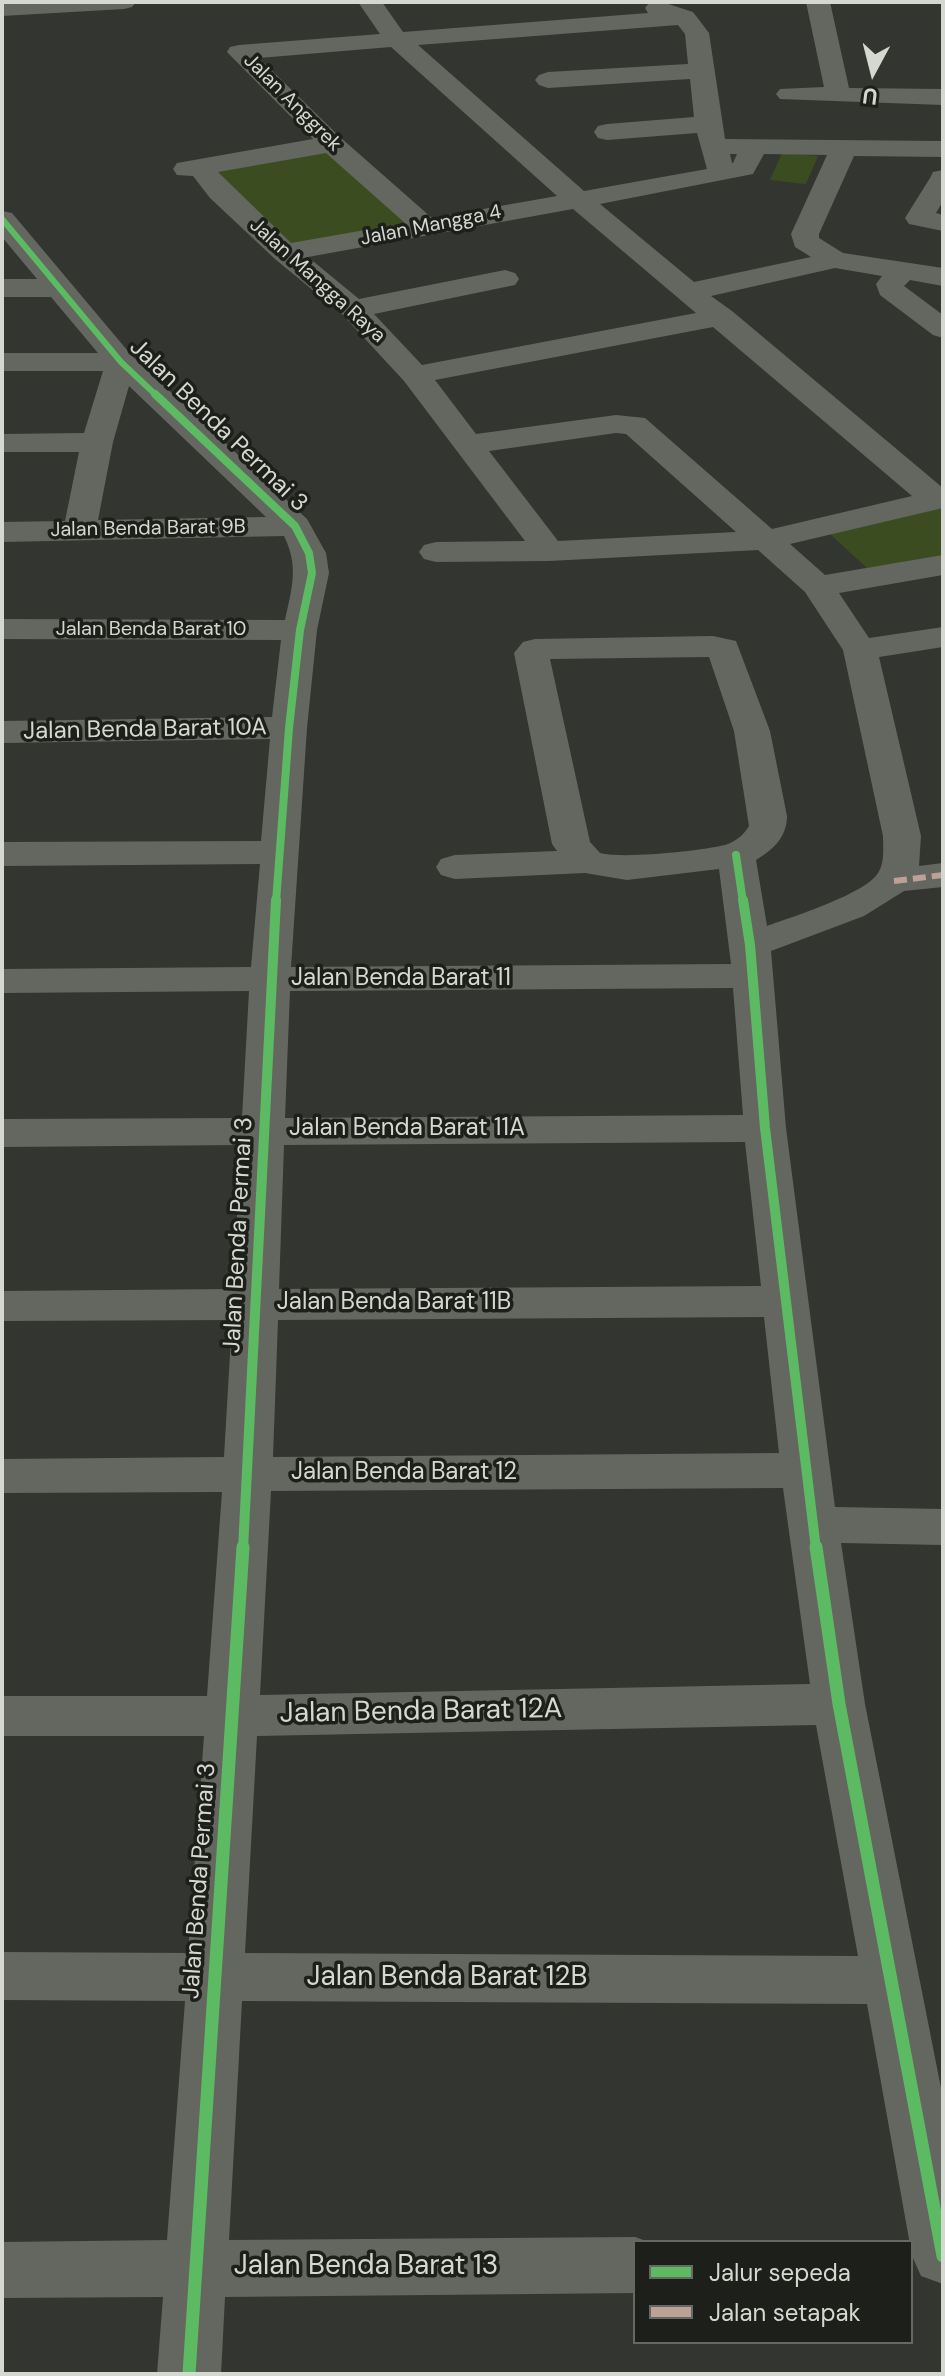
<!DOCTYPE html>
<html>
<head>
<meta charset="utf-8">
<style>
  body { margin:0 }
  #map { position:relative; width:945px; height:2376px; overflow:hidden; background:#333630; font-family:"DM Sans",sans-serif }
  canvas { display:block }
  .frame { position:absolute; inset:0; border:4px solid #d4d8d1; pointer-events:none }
  .legend { position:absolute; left:633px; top:2240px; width:280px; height:104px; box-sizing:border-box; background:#1d1f1a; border:2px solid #666963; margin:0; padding:10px 14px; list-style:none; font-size:24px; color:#d4d8d1 }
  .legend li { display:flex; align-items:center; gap:16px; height:40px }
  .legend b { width:40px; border:2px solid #666963 }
  .north { position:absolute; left:833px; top:32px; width:80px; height:80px; -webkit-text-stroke:6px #1d1f1a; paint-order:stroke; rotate:187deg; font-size:22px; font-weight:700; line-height:32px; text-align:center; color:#d4d8d1 }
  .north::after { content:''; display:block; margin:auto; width:28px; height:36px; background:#d4d8d1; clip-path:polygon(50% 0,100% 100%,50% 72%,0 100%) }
</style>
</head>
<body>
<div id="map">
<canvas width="945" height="2376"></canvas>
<div class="frame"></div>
<ul class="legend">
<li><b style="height:10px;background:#5cba63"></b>Jalur sepeda</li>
<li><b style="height:10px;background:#bda197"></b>Jalan setapak</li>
</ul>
<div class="north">U</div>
</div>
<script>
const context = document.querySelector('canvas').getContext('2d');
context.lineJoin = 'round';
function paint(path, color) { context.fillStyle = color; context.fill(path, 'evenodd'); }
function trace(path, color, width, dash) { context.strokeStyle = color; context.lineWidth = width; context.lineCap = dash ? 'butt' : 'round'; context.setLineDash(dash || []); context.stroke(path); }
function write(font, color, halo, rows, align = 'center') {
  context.font = font + ' "DM Sans",sans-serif'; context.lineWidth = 7; context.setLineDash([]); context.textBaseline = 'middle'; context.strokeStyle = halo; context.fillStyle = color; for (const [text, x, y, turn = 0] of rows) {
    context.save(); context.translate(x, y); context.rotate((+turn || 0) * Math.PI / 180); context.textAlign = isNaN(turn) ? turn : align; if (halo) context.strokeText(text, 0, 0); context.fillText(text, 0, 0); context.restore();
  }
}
paint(new Path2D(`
  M 326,151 L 410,225 L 292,247 L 215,169 Z
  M 782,153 L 818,156 L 806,184 L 770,180 Z
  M 943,507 L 943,557 L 867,568 L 830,534 Z`), '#3b4d20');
paint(new Path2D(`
  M 2,2 L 136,2 L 132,7 L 124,9 L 2,16 Z
  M 358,2 L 382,2 L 403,32 L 648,13 L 645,8 L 649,3 L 662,2 L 693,12 L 709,33 L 725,139 L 943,141 L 943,157 L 854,156 L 819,234 L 819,238 L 843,253 L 943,268 L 943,286 L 910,280 L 904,286 L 943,315 L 943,338 L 933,335 L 880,295 L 876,284 L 882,276 L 835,268 L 711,296 L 732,311 L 943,488 L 943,508 L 790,544 L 825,575 L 943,555 L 943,575 L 839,593 L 869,638 L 943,627 L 943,647 L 879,657 L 921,836 L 919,866 L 943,863 L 943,887 L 904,891 L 864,916 L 771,951 L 786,1128 L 835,1507 L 943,1509 L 943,1545 L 841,1543 L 865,1704 L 943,2098 L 943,2284 L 921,2276 L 912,2256 L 867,2004 L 242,2001 L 229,2240 L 635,2237 L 649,2242 L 635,2242 L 635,2293 L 225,2297 L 221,2374 L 157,2374 L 163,2297 L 2,2298 L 2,2242 L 167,2240 L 185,2001 L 2,2000 L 2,1952 L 188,1953 L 204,1736 L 2,1736 L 2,1696 L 207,1696 L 222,1492 L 2,1493 L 2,1459 L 224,1457 L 232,1320 L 2,1321 L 2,1291 L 233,1289 L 241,1145 L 2,1147 L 2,1119 L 242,1118 L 249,991 L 2,993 L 2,969 L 251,967 L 260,864 L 2,866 L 2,842 L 261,841 L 270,739 L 2,743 L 2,721 L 272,717 L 281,640 L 2,639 L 2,619 L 285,620 C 292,588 299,566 284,536 L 2,542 L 2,522 L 65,521 L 79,452 L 2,452 L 2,434 L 84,433 L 103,371 L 2,371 L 2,353 L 98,353 L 51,297 L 2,297 L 2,279 L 37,279 L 2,237 L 2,211 L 12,213 L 132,356 L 307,519 L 326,553 L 329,573 L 317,630 L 307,728 L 291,967 L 731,964 L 719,869 L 627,880 L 585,873 L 455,879 L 441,875 L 436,867 L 441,859 L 455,855 L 557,851 L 552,844 L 514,653 L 523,642 L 535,639 L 713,636 L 736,641 L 770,731 L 787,816 C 787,837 773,850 756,860 L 767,926 C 792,917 865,894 878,873 C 885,863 883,847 883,836 L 843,650 L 805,592 L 758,550 L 549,561 L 436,562 L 424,559 L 419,552 L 424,545 L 436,542 L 525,541 L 404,381 L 343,315 L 275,259 L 210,198 L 193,176 L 177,175 L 173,169 L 177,163 L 313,139 L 227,52 L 230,47 L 239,45 L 380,34 ZM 678,25 L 685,34 L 688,64 L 548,72 L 539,75 L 535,80 L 539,85 L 548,88 L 690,79 L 694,117 L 607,124 L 598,126 L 594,132 L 598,138 L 607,140 L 697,133 L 707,169 L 584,191 L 418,45 ZM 391,47 L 557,196 L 432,218 L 341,138 L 259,58 ZM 326,153 L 405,223 L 291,243 L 218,172 ZM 730,154 L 737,154 L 733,163 L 732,163 ZM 764,154 L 827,155 L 791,234 L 795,247 L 811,257 L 694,282 L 600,204 L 753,174 ZM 573,209 L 696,313 L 422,365 L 374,314 L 515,285 L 519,279 L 515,273 L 505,270 L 359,299 L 308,257 ZM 713,327 L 912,496 L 772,529 L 645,418 L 616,415 L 476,434 L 435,380 ZM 129,386 L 266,517 L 98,520 L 113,442 ZM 616,433 L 626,434 L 736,532 L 558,541 L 489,451 ZM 709,657 L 734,731 L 749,826 C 744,835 735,842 725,845 C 701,851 622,859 600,853 L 590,842 L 550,659 ZM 733,988 L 743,1115 L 285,1118 L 290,991 ZM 745,1142 L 761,1286 L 279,1289 L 284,1145 ZM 764,1317 L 779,1453 L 273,1457 L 278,1320 ZM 783,1488 L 810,1684 L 260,1695 L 271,1491 ZM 816,1725 L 858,1956 L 245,1953 L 257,1736 Z
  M 806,2 L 830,2 L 849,88 L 943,89 L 943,105 L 780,99 L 776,94 L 780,89 L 824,87 Z
  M 943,170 L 943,201 L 936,213 L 943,215 L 943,231 L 909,224 L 905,218 L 930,178 L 933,172 Z`), '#646760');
trace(new Path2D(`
  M 894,881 L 943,875`), '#bda197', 6, [13, 6]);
trace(new Path2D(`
  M 2,219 L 121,362 L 157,396`), '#5cba63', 6);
trace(new Path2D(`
  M 155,394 L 295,526 L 309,553 L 312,573 L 300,630 L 289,728 L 276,902
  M 736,855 L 743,902`), '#5cba63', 8);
trace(new Path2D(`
  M 743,900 L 750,945 L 765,1128 L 816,1549
  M 243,1549 L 276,900`), '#5cba63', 10);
trace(new Path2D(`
  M 816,1547 L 839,1704 L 943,2256
  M 189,2374 L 243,1547`), '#5cba63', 13);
write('20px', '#d4d8d1', '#1d1f1a', [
  ["Jalan Anggrek",292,103,45],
  ["Jalan Mangga 4",431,226,-11],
  ["Jalan Mangga Raya",317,281,42],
  ["Jalan Benda Barat 9B",148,529,-1],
  ["Jalan Benda Barat 10",151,630]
]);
write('24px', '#d4d8d1', '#1d1f1a', [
  ["Jalan Benda Permai 3",218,426,44],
  ["Jalan Benda Barat 10A",145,730,-1],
  ["Jalan Benda Barat 11",401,979],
  ["Jalan Benda Barat 11A",407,1129],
  ["Jalan Benda Permai 3",239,1235,-87],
  ["Jalan Benda Barat 11B",394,1303],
  ["Jalan Benda Barat 12",404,1473],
  ["Jalan Benda Permai 3",200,1881,-86]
]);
write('28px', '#d4d8d1', '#1d1f1a', [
  ["Jalan Benda Barat 12A",421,1712,-1],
  ["Jalan Benda Barat 12B",447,1978],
  ["Jalan Benda Barat 13",366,2267]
]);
</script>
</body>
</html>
